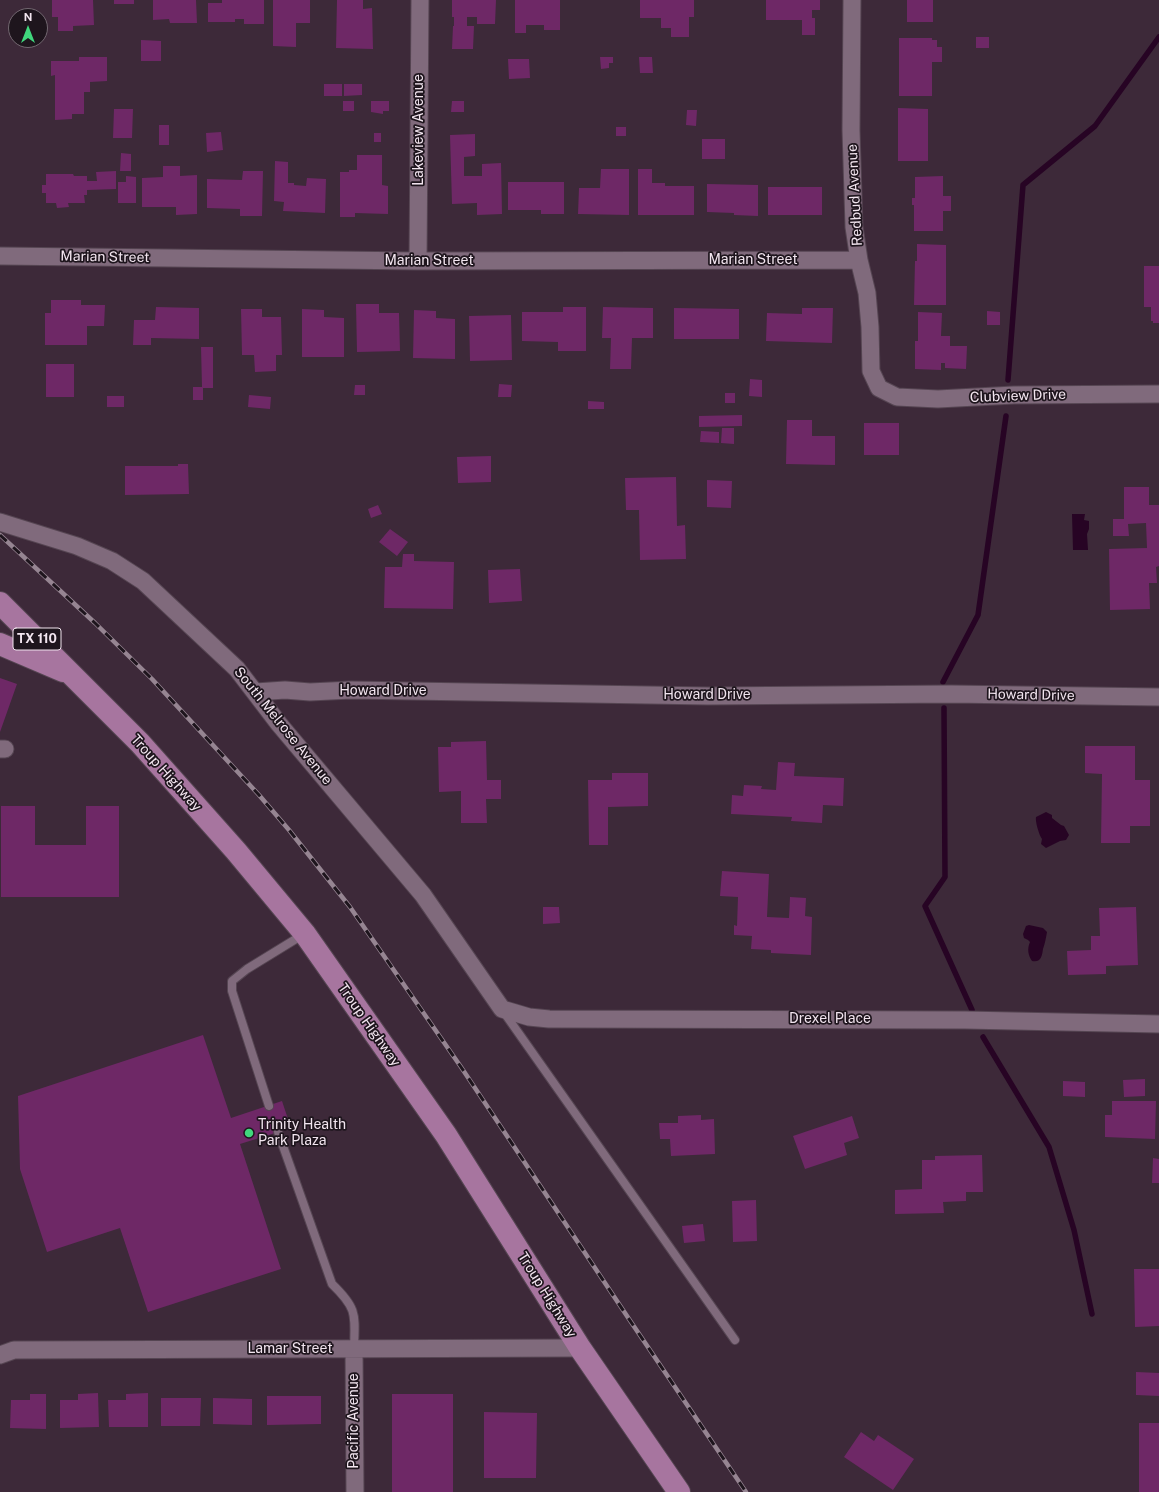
<!DOCTYPE html>
<html>
<head>
<meta charset="utf-8">
<style>
  body { margin:0 }
  #map { position:relative; width:1159px; height:1492px; overflow:hidden; background:#3d2939; font-family:"Public Sans",sans-serif }
  canvas { display:block }
  .north { position:absolute; left:8px; top:8px; width:40px; height:40px; box-sizing:border-box; background:#1e151d; border:1px solid #736871; border-radius:50%; rotate:0deg; font-size:11px; font-weight:700; line-height:16px; text-align:center; color:#f2e5ef }
  .north::after { content:''; display:block; margin:auto; width:14px; height:18px; background:#40d77d; clip-path:polygon(50% 0,100% 100%,50% 72%,0 100%) }
</style>
</head>
<body>
<div id="map">
<canvas width="1159" height="1492"></canvas>
<div class="north">N</div>
</div>
<script>
const context = document.querySelector('canvas').getContext('2d');
context.lineJoin = 'round';
function paint(path, color) { context.fillStyle = color; context.fill(path, 'evenodd'); }
function trace(path, color, width, dash) { context.strokeStyle = color; context.lineWidth = width; context.lineCap = dash ? 'butt' : 'round'; context.setLineDash(dash || []); context.stroke(path); }
function write(font, color, halo, rows, align = 'center') {
  context.font = font + ' "Public Sans",sans-serif'; context.lineWidth = 3.5; context.setLineDash([]); context.textBaseline = 'middle'; context.strokeStyle = halo; context.fillStyle = color; for (const [text, x, y, turn = 0] of rows) {
    context.save(); context.translate(x, y); context.rotate((+turn || 0) * Math.PI / 180); context.textAlign = isNaN(turn) ? turn : align; if (halo) context.strokeText(text, 0, 0); context.fillText(text, 0, 0); context.restore();
  }
}
paint(new Path2D(`
  M 1072,514 L 1085,514 L 1084,520 L 1089,521 L 1089,529 L 1087,534 L 1088,550 L 1073,550 Z
  M 1046,812 L 1052,815 L 1052,818 L 1061,825 L 1064,826 L 1069,835 L 1066,840 L 1060,841 L 1046,848 L 1041,844 L 1042,839 C 1039,835 1035,821 1036,817 Z
  M 1029,925 L 1043,928 L 1047,932 C 1046,938 1045,943 1043,949 C 1042,956 1041,963 1032,961 C 1028,955 1027,949 1030,942 L 1028,940 L 1024,938 L 1023,934 L 1026,926 Z`), '#270424');
trace(new Path2D(`
  M 1008,380 L 1023,185 L 1095,126 L 1159,37
  M 943,682 L 978,615 L 1006,416
  M 944,708 L 945,877 L 925,906 L 972,1010
  M 983,1037 L 1049,1147 L 1074,1230 L 1092,1314`), '#270424', 5.5);
paint(new Path2D(`
  M 52,0 L 93,0 L 94,25 L 73,26 L 73,31 L 58,31 L 58,17 L 52,17 Z
  M 114,0 L 134,0 L 134,4 L 114,4 Z
  M 153,0 L 196,0 L 197,23 L 170,23 L 169,19 L 153,20 Z
  M 222,0 L 264,0 L 264,24 L 244,24 L 244,19 L 235,19 L 235,22 L 208,22 L 208,3 L 222,3 Z
  M 273,0 L 310,0 L 310,23 L 296,23 L 296,47 L 273,46 Z
  M 337,0 L 363,0 L 363,9 L 372,8 L 373,49 L 336,48 Z
  M 452,0 L 496,0 L 495,24 L 477,24 L 477,17 L 467,17 L 467,26 L 474,26 L 473,49 L 452,49 L 453,26 L 454,26 L 454,17 L 452,17 Z
  M 515,0 L 560,0 L 560,30 L 544,30 L 544,25 L 526,25 L 526,33 L 515,33 Z
  M 640,0 L 694,0 L 694,17 L 689,17 L 689,37 L 671,37 L 671,28 L 661,28 L 661,18 L 640,18 Z
  M 766,0 L 820,0 L 820,10 L 812,10 L 812,18 L 815,18 L 815,35 L 802,35 L 802,20 L 766,20 Z
  M 907,0 L 933,0 L 933,22 L 907,22 Z
  M 976,37 L 989,37 L 989,48 L 976,48 Z
  M 899,38 L 932,38 L 932,40 L 937,40 L 937,47 L 942,47 L 942,62 L 932,62 L 932,96 L 899,96 Z
  M 141,40 L 161,41 L 161,61 L 141,61 Z
  M 79,57 L 107,57 L 107,81 L 90,82 L 90,92 L 84,92 L 84,114 L 72,114 L 72,119 L 55,120 L 55,75 L 51,76 L 51,61 L 79,61 Z
  M 600,57 L 613,57 L 613,63 L 609,63 L 609,68 L 601,69 Z
  M 639,57 L 652,57 L 653,73 L 640,73 Z
  M 508,59 L 529,59 L 530,78 L 509,79 Z
  M 324,84 L 342,84 L 342,96 L 324,96 Z
  M 344,84 L 362,84 L 362,95 L 344,96 Z
  M 343,101 L 354,101 L 354,111 L 343,111 Z
  M 371,101 L 389,101 L 389,111 L 383,111 L 383,114 L 371,112 Z
  M 452,101 L 464,101 L 464,112 L 451,112 Z
  M 898,108 L 928,109 L 928,161 L 898,161 Z
  M 114,109 L 133,109 L 132,138 L 113,138 Z
  M 687,110 L 697,110 L 696,126 L 686,125 Z
  M 159,125 L 169,125 L 169,145 L 159,145 Z
  M 616,127 L 626,127 L 626,136 L 616,136 Z
  M 221,132 L 223,150 L 207,152 L 206,133 Z
  M 374,133 L 381,133 L 381,142 L 374,142 Z
  M 475,134 L 475,156 L 464,157 L 464,176 L 482,176 L 482,164 L 501,163 L 502,214 L 477,215 L 477,203 L 452,204 L 450,135 Z
  M 702,139 L 725,139 L 725,159 L 702,159 Z
  M 121,153 L 131,154 L 131,171 L 120,171 Z
  M 357,155 L 382,155 L 382,185 L 388,186 L 388,214 L 355,213 L 355,217 L 340,217 L 340,172 L 349,172 L 349,170 L 357,170 Z
  M 275,161 L 288,162 L 288,183 L 294,183 L 294,185 L 306,186 L 307,178 L 326,179 L 325,213 L 283,211 L 284,202 L 274,201 Z
  M 163,166 L 180,166 L 180,176 L 197,175 L 197,214 L 176,215 L 176,207 L 142,207 L 142,178 L 163,177 Z
  M 601,169 L 629,169 L 629,215 L 578,214 L 579,188 L 600,188 Z
  M 638,169 L 652,169 L 652,183 L 665,183 L 665,186 L 694,186 L 694,215 L 638,215 Z
  M 116,171 L 116,189 L 87,190 L 87,195 L 84,195 L 85,203 L 68,203 L 69,207 L 57,208 L 56,203 L 46,203 L 46,193 L 42,193 L 42,185 L 46,185 L 46,174 L 73,174 L 74,176 L 87,176 L 87,181 L 97,181 L 96,172 Z
  M 243,171 L 263,171 L 262,216 L 240,216 L 240,209 L 207,208 L 207,179 L 242,180 Z
  M 126,176 L 136,177 L 136,203 L 118,203 L 118,182 L 126,182 Z
  M 943,176 L 943,196 L 951,196 L 951,211 L 943,211 L 943,231 L 914,231 L 914,205 L 912,205 L 912,198 L 915,198 L 915,177 Z
  M 508,182 L 564,182 L 564,214 L 541,214 L 541,210 L 508,210 Z
  M 707,184 L 758,185 L 758,216 L 734,215 L 734,213 L 707,212 Z
  M 768,187 L 822,187 L 822,215 L 768,215 Z
  M 917,244 L 946,245 L 946,305 L 914,305 L 915,261 L 917,261 Z
  M 1144,266 L 1159,266 L 1159,323 L 1153,323 L 1153,321 L 1151,321 L 1151,307 L 1144,307 Z
  M 51,300 L 81,300 L 81,305 L 105,305 L 104,326 L 87,326 L 87,345 L 45,345 L 45,313 L 51,313 Z
  M 356,304 L 379,304 L 379,313 L 399,313 L 400,351 L 357,352 Z
  M 156,307 L 199,308 L 199,339 L 151,338 L 151,345 L 133,345 L 134,320 L 155,320 Z
  M 563,307 L 586,307 L 586,351 L 558,351 L 558,342 L 522,341 L 522,312 L 563,312 Z
  M 603,307 L 653,308 L 653,338 L 632,338 L 631,369 L 610,369 L 611,338 L 602,338 Z
  M 674,308 L 739,309 L 739,339 L 674,339 Z
  M 802,308 L 833,308 L 832,343 L 766,341 L 767,313 L 802,314 Z
  M 241,309 L 262,309 L 262,317 L 281,317 L 282,355 L 276,355 L 276,371 L 255,372 L 254,355 L 242,355 Z
  M 302,309 L 324,310 L 324,317 L 344,318 L 344,357 L 302,357 Z
  M 414,310 L 436,311 L 436,318 L 455,319 L 455,359 L 413,358 Z
  M 987,311 L 1000,312 L 1000,325 L 987,325 Z
  M 918,312 L 942,313 L 941,336 L 950,336 L 950,346 L 967,346 L 966,369 L 945,368 L 945,363 L 941,363 L 941,370 L 915,369 L 915,341 L 918,341 Z
  M 511,315 L 512,360 L 470,361 L 469,316 Z
  M 201,347 L 213,347 L 213,388 L 203,388 L 203,400 L 193,400 L 193,387 L 202,387 Z
  M 46,364 L 74,364 L 74,397 L 46,397 Z
  M 750,379 L 762,380 L 762,397 L 749,396 Z
  M 499,384 L 512,385 L 511,397 L 498,397 Z
  M 355,385 L 365,385 L 365,395 L 354,395 Z
  M 725,393 L 735,393 L 735,403 L 725,403 Z
  M 249,395 L 271,397 L 270,409 L 248,407 Z
  M 107,396 L 124,396 L 124,407 L 107,407 Z
  M 588,401 L 604,402 L 604,409 L 588,409 Z
  M 742,415 L 742,426 L 699,427 L 699,416 Z
  M 787,420 L 812,420 L 812,436 L 835,436 L 835,465 L 786,464 Z
  M 864,423 L 899,423 L 899,455 L 864,455 Z
  M 722,428 L 734,428 L 734,444 L 721,443 Z
  M 701,431 L 719,432 L 719,443 L 700,442 Z
  M 491,456 L 491,482 L 458,483 L 457,457 Z
  M 178,464 L 188,464 L 189,494 L 125,495 L 125,466 L 178,466 Z
  M 676,477 L 677,526 L 685,525 L 686,559 L 640,560 L 639,510 L 626,510 L 625,478 Z
  M 707,480 L 732,481 L 731,508 L 707,507 Z
  M 1124,487 L 1149,487 L 1149,505 L 1159,505 L 1159,566 L 1156,567 L 1157,583 L 1149,583 L 1150,609 L 1110,610 L 1109,549 L 1147,548 L 1146,523 L 1128,524 L 1129,536 L 1113,536 L 1113,519 L 1124,519 Z
  M 378,505 L 382,514 L 371,518 L 368,509 Z
  M 390,529 L 408,542 L 397,556 L 379,542 Z
  M 403,554 L 414,554 L 414,561 L 454,562 L 453,609 L 384,608 L 385,567 L 402,567 Z
  M 520,569 L 522,601 L 489,603 L 488,570 Z
  M 0,678 L 17,684 L 0,732 Z
  M 486,741 L 487,780 L 501,780 L 501,799 L 486,799 L 487,823 L 461,823 L 461,791 L 439,792 L 438,747 L 451,747 L 451,742 Z
  M 1085,746 L 1135,746 L 1135,780 L 1150,780 L 1150,826 L 1130,826 L 1130,843 L 1101,843 L 1102,774 L 1085,773 Z
  M 778,762 L 795,763 L 794,776 L 844,778 L 843,806 L 823,805 L 822,823 L 791,821 L 792,817 L 731,814 L 732,795 L 743,796 L 744,785 L 762,786 L 761,789 L 776,790 Z
  M 612,773 L 648,773 L 648,806 L 608,807 L 608,845 L 589,845 L 588,780 L 612,780 Z
  M 1,806 L 35,806 L 35,845 L 86,845 L 86,806 L 119,806 L 119,897 L 1,897 Z
  M 722,871 L 769,874 L 767,917 L 789,918 L 790,897 L 806,898 L 805,916 L 812,917 L 811,955 L 771,953 L 771,950 L 751,949 L 752,936 L 734,935 L 734,925 L 737,926 L 738,897 L 720,896 Z
  M 543,907 L 559,907 L 560,923 L 543,924 Z
  M 1136,907 L 1138,965 L 1106,966 L 1106,974 L 1068,975 L 1067,951 L 1091,950 L 1091,936 L 1100,936 L 1099,908 Z
  M 203,1035 L 231,1118 L 282,1101 L 291,1128 L 240,1144 L 281,1269 L 148,1312 L 120,1228 L 47,1252 L 20,1169 L 18,1096 Z
  M 1145,1079 L 1145,1096 L 1124,1097 L 1123,1080 Z
  M 1063,1081 L 1085,1082 L 1085,1097 L 1063,1096 Z
  M 1112,1101 L 1156,1101 L 1155,1139 L 1105,1137 L 1105,1115 L 1112,1115 Z
  M 701,1115 L 701,1120 L 714,1119 L 715,1154 L 671,1156 L 670,1139 L 660,1139 L 659,1123 L 678,1123 L 678,1116 Z
  M 852,1116 L 859,1138 L 844,1143 L 847,1155 L 805,1169 L 793,1136 Z
  M 982,1155 L 983,1192 L 966,1192 L 966,1201 L 943,1202 L 944,1213 L 895,1214 L 895,1190 L 922,1189 L 922,1160 L 935,1160 L 935,1156 Z
  M 1153,1158 L 1159,1159 L 1159,1183 L 1152,1183 Z
  M 756,1200 L 757,1241 L 733,1242 L 732,1201 Z
  M 703,1224 L 705,1241 L 684,1243 L 682,1226 Z
  M 1134,1269 L 1159,1269 L 1159,1326 L 1135,1327 Z
  M 1136,1372 L 1159,1373 L 1159,1396 L 1136,1395 Z
  M 98,1393 L 99,1427 L 60,1428 L 60,1400 L 78,1400 L 78,1394 Z
  M 148,1393 L 148,1427 L 109,1427 L 108,1400 L 126,1400 L 126,1394 Z
  M 30,1394 L 46,1394 L 46,1429 L 10,1428 L 11,1400 L 30,1400 Z
  M 392,1394 L 453,1394 L 453,1492 L 392,1492 Z
  M 267,1396 L 321,1396 L 321,1424 L 267,1425 Z
  M 161,1398 L 201,1398 L 200,1426 L 161,1426 Z
  M 213,1398 L 252,1399 L 252,1425 L 213,1424 Z
  M 484,1412 L 537,1413 L 536,1478 L 484,1478 Z
  M 1139,1423 L 1159,1423 L 1159,1492 L 1139,1492 Z
  M 861,1432 L 874,1441 L 878,1435 L 914,1459 L 893,1490 L 844,1457 Z`), '#6e2866');
const lane = new Path2D(`
  M 503,1011 L 735,1340
  M 269,1106 L 232,991 L 232,981 L 247,969 L 304,934
  M 278,1132 L 332,1284 C 358,1309 355,1315 354,1349`);
const street = new Path2D(`
  M 852,0 L 851,130 L 854,227 L 859,260 L 867,293 L 870,327 L 871,371 L 879,388 L 897,397 L 938,399 L 1014,395 L 1159,394
  M 0,256 L 418,261 L 859,260
  M 418,261 L 420,0
  M 0,522 L 77,546 L 112,561 L 143,581 L 237,669 L 279,724 L 423,895 L 502,1009 L 529,1017 L 549,1019 L 965,1020 L 1159,1024
  M 256,692 L 285,690 L 310,692 L 351,690 L 708,696 L 951,694 L 1159,697
  M 0,749 L 5,749
  M 354,1349 L 355,1492
  M 0,1355 L 14,1350 L 580,1348`);
const primary = new Path2D(`
  M 0,603 L 140,743 L 236,851 L 305,934 L 446,1135 L 580,1348 L 679,1492
  M 0,644 L 63,671`);
trace(lane, '#554552', 10);
trace(street, '#554552', 19);
trace(primary, '#554552', 24);
trace(lane, '#806a7c', 8);
trace(street, '#806a7c', 17);
trace(primary, '#a7759f', 22);
const rail = new Path2D(`
  M 0,535 L 95,623 L 152,679 L 259,795 L 289,830 L 350,907 L 461,1067 L 631,1322 L 746,1492`);
trace(rail, '#968592', 4.5);
trace(rail, '#1e151d', 3, [9]);
for (const [x, y, r, color] of [
  [249,1133,5,"#40d77d"]
]) { const dot = new Path2D(); dot.arc(x, y, r, 0, 2 * Math.PI); context.fillStyle = color; context.fill(dot); trace(dot, '#1e151d', 1.5); }
for (const [x, y, w] of [
  [37,639,48]
]) { const box = new Path2D(); box.roundRect(x - w / 2, y - 11, w, 22, 3); context.fillStyle = '#1e151d'; context.fill(box); trace(box, '#f2e5ef', 1); }
write('bold 13px', '#f2e5ef', null, [
  ["TX 110",37,639]
]);
write('14px', '#f2e5ef', '#1e151d', [
  ["Lakeview Avenue",419,130,-90],
  ["Redbud Avenue",855,195,-93],
  ["Marian Street",105,257,1],
  ["Marian Street",753,260],
  ["Marian Street",429,261],
  ["Clubview Drive",1018,396,-2],
  ["Howard Drive",383,691],
  ["Howard Drive",707,695],
  ["Howard Drive",1031,695,1],
  ["South Melrose Avenue",283,726,51],
  ["Troup Highway",166,773,48],
  ["Drexel Place",830,1019],
  ["Troup Highway",369,1025,55],
  ["Troup Highway",547,1295,58],
  ["Lamar Street",290,1349],
  ["Pacific Avenue",354,1421,-90]
]);
write('14px', '#f2e5ef', '#1e151d', [
  ["Trinity Health",258,1125],
  ["Park Plaza",258,1141]
], 'left');
</script>
</body>
</html>
